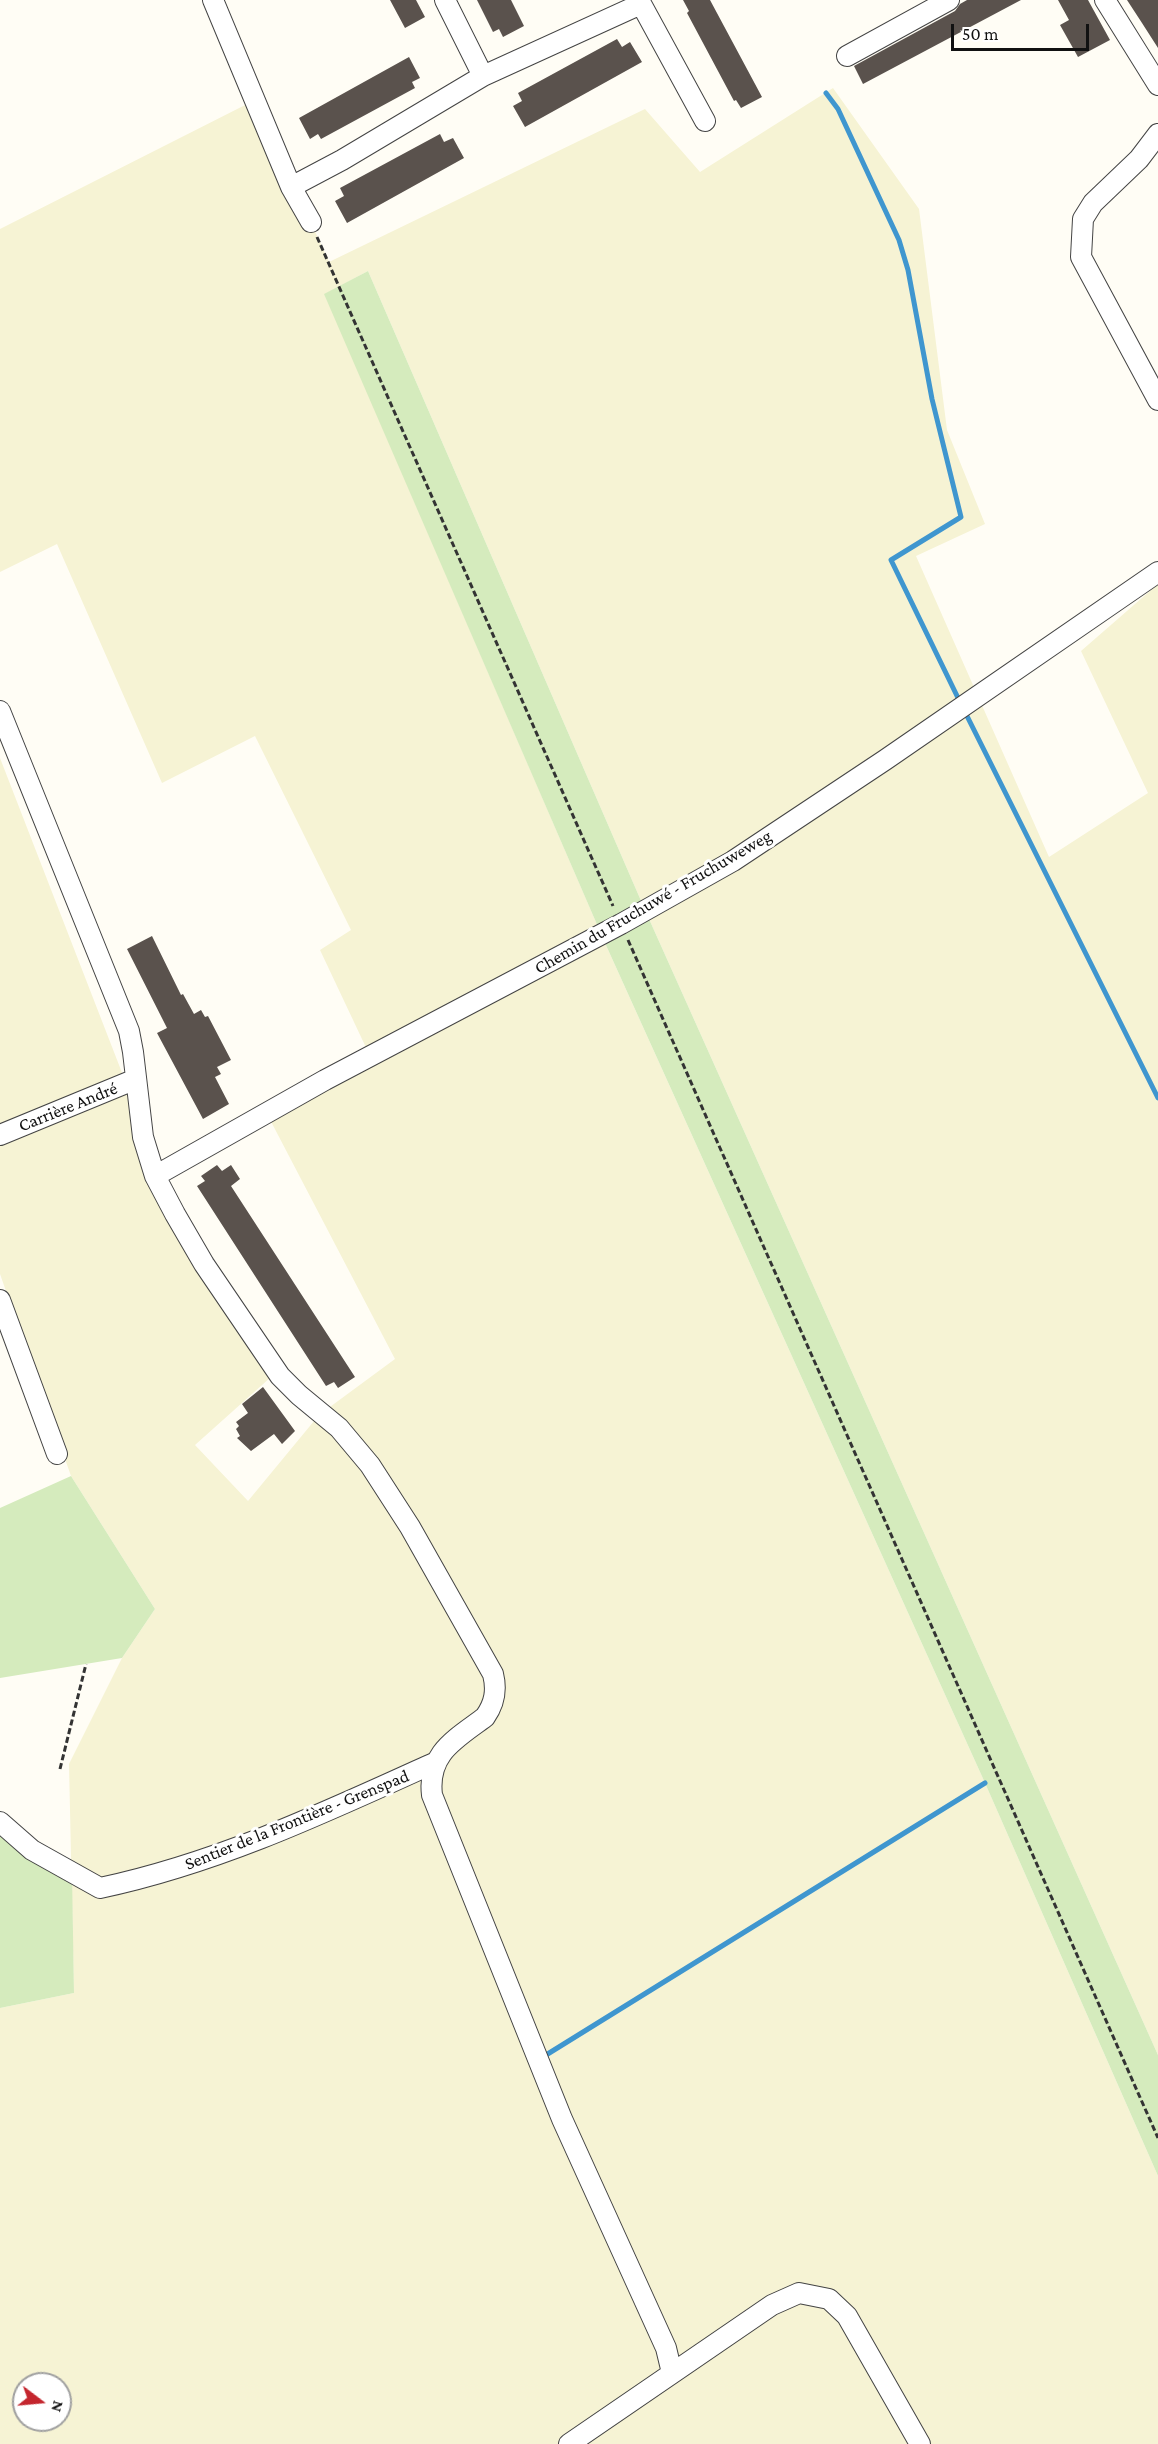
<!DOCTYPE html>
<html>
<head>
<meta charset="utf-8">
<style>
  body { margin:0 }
  #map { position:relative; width:1158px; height:2444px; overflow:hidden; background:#fffdf5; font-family:"Crimson Pro",serif }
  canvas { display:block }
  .north { position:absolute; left:12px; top:2372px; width:60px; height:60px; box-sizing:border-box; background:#fff; border:2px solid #a0a0a0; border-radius:50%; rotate:106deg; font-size:16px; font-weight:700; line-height:24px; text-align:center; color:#111 }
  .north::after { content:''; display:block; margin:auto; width:21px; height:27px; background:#c4262e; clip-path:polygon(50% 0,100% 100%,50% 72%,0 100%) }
  .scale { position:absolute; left:951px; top:24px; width:138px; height:27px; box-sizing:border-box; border:3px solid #111; border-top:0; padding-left:8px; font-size:18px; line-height:21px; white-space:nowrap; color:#111; -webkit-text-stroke:4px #fff; paint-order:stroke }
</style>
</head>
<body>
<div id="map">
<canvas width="1158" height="2444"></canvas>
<div class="north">N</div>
<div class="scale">50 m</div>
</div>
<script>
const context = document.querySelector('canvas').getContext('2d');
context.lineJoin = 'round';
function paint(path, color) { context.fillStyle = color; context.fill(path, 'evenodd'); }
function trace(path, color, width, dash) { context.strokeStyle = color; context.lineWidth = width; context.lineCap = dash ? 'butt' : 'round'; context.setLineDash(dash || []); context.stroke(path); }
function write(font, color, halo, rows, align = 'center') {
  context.font = font + ' "Crimson Pro",serif'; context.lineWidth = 6; context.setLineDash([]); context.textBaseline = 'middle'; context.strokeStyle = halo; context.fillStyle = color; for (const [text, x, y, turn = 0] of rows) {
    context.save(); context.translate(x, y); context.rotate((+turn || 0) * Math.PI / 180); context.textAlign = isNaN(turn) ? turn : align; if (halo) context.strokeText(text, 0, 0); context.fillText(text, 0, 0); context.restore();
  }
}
paint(new Path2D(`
  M 833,88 L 919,209 L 947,430 L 985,524 L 916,556 L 1049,857 L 1148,793 L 1081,651 L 1158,584 L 1158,2055 L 645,910 L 368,271 L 325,294 L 605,943 L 985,1783 L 1158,2176 L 1158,2444 L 0,2444 L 0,2008 L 74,1993 L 69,1764 L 122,1658 L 155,1609 L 71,1476 L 0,1274 L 0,758 L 126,1083 L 145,1172 L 271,1377 L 195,1445 L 248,1501 L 319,1415 L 395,1359 L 266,1112 L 370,1056 L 320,950 L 351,930 L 255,736 L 162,783 L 57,544 L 0,572 L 0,229 L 255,100 L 329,262 L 645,109 L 700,172 ZM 24,2384 L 60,2384 L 60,2420 L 24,2420 Z`), '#f6f3d4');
paint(new Path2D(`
  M 368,271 L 645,910 L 1158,2055 L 1158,2176 L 985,1783 L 605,943 L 324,294 Z
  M 71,1476 L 155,1609 L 122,1658 L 0,1678 L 0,1508 Z
  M 0,1822 L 72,1874 L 74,1993 L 0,2008 Z`), '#d5ebbd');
trace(new Path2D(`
  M 826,93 L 838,109 L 899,240 L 908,270 L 932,399 L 961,517 L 891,560 L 960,702
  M 964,710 L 1158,1098
  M 546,2055 L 985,1783`), '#3f96cf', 5);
paint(new Path2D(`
  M 390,0 L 416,0 L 425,17 L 405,28 Z
  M 477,0 L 511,0 L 524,26 L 503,37 L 499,29 L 493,32 Z
  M 683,0 L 710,0 L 762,97 L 741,108 L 736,100 L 734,101 L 687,13 L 689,11 Z
  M 967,0 L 1021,0 L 863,84 L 854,66 L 955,11 L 960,4 Z
  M 1058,0 L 1088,0 L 1110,40 L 1078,57 L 1060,25 L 1069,20 Z
  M 1127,0 L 1158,0 L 1158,48 L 1142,23 Z
  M 617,39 L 622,47 L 630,42 L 642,62 L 525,127 L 513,106 L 522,101 L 518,93 Z
  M 409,57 L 420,78 L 412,82 L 415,88 L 321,139 L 318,134 L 310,139 L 299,118 Z
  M 440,134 L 444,142 L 453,138 L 464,158 L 347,223 L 335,201 L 344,196 L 340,188 Z
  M 152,936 L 181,995 L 183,994 L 194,1014 L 201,1010 L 205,1017 L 208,1016 L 231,1060 L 217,1067 L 221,1074 L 215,1077 L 229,1104 L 203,1119 L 157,1033 L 167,1028 L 127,949 Z
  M 217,1165 L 222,1171 L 231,1165 L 240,1179 L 231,1186 L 355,1377 L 338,1388 L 334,1382 L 326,1386 L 197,1186 L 205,1181 L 201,1176 Z
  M 263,1387 L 295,1431 L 282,1444 L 274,1434 L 251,1451 L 237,1438 L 240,1436 L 236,1429 L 239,1426 L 236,1422 L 248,1413 L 242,1404 Z`), '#5a524d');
const minor = new Path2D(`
  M 213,0 L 291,187 L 311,222
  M 445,0 L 483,76
  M 639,0 L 705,121
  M 1105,0 L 1158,85
  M 847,56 L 949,0
  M 1158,134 L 1139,159 L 1093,203 L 1083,219 L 1081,257 L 1158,400
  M 291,187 L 342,160 L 483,76 L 641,4
  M 0,711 L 129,1031 L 133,1052 L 143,1137 L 155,1176 L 175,1214 L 204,1264 L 280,1376 L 299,1395 L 339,1428 L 370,1465 L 410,1527 L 493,1674 C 497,1690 495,1703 485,1717 C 456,1739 427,1753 432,1795 L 562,2119 L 666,2348 L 672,2373
  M 0,1135 L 136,1079
  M 155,1176 L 325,1080 L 621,924 L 733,861 L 885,760 L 1158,572
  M 0,1300 L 57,1454
  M 0,1822 L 32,1850 L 100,1888 C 218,1863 326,1812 436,1762
  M 569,2444 L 772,2305 L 799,2293 L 829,2299 L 847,2316 L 920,2444`);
trace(minor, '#444', 22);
trace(new Path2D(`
  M 317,237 L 613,906
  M 628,940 L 1158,2138
  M 60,1769 L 86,1664`), '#333', 3, [6, 3]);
trace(minor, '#fff', 20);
write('18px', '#111', '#fff', [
  ["Chemin du Fruchuwé - Fruchuweweg",653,902,-30],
  ["Carrière André",68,1107,-22],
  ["Sentier de la Frontière - Grenspad",297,1820,-22]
]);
</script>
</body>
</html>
